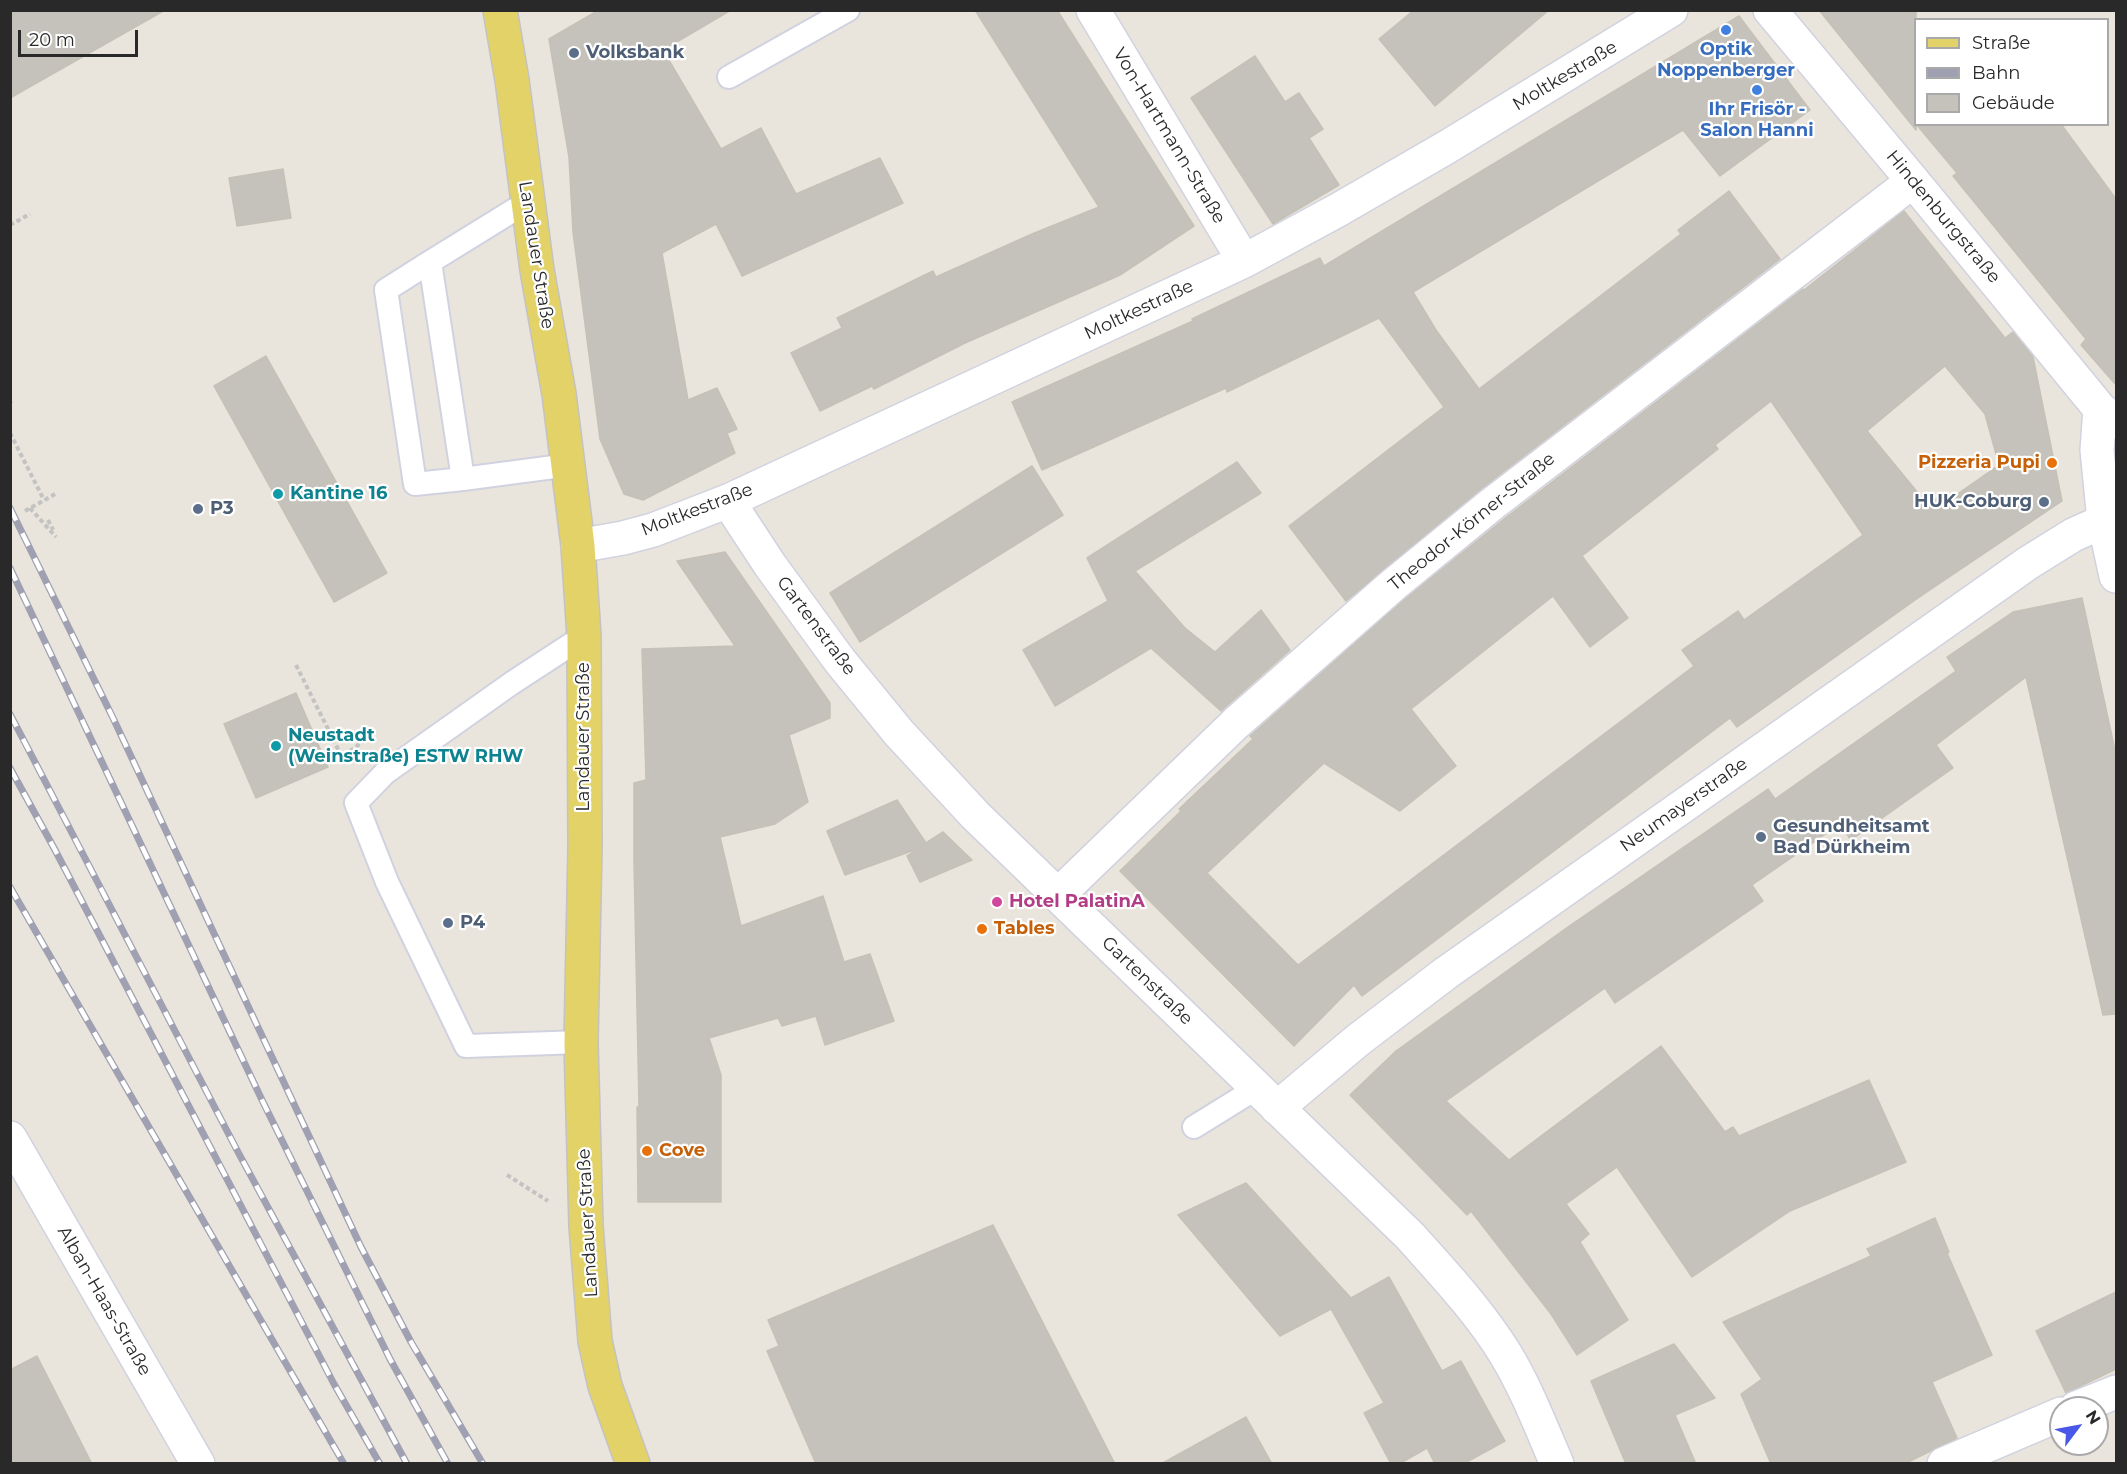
<!DOCTYPE html>
<html>
<head>
<meta charset="utf-8">
<style>
  body { margin:0 }
  #map { position:relative; width:2127px; height:1474px; overflow:hidden; background:#eae5dc; font-family:Montserrat,sans-serif }
  canvas { display:block }
  .frame { position:absolute; inset:0; border:12px solid #292929; pointer-events:none }
  .legend { position:absolute; left:1914px; top:18px; width:195px; height:108px; box-sizing:border-box; background:#fff; border:2px solid #a9a9a9; margin:0; padding:8px 10px; list-style:none; font-size:18px; color:#292929 }
  .legend li { display:flex; align-items:center; gap:12px; height:30px }
  .legend b { width:30px; border:2px solid #a9a9a9 }
  .north { position:absolute; left:2049px; top:1396px; width:60px; height:60px; box-sizing:border-box; background:#fff; border:2px solid #a9a9a9; border-radius:50%; rotate:58deg; font-size:16px; font-weight:700; line-height:24px; text-align:center; color:#292929 }
  .north::after { content:''; display:block; margin:auto; width:21px; height:27px; background:#4a58e8; clip-path:polygon(50% 0,100% 100%,50% 72%,0 100%) }
  .scale { position:absolute; left:18px; top:30px; width:120px; height:27px; box-sizing:border-box; border:3px solid #292929; border-top:0; padding-left:8px; font-size:18px; line-height:21px; white-space:nowrap; color:#292929; -webkit-text-stroke:4px #fff; paint-order:stroke }
</style>
</head>
<body>
<div id="map">
<canvas width="2127" height="1474"></canvas>
<div class="frame"></div>
<ul class="legend">
<li><b style="height:8px;background:#e3d268"></b>Straße</li>
<li><b style="height:8px;background:#9fa0b1"></b>Bahn</li>
<li><b style="height:16px;background:#c5c2bb"></b>Gebäude</li>
</ul>
<div class="north">N</div>
<div class="scale">20 m</div>
</div>
<script>
const context = document.querySelector('canvas').getContext('2d');
context.lineJoin = 'round';
function paint(path, color) { context.fillStyle = color; context.fill(path, 'evenodd'); }
function trace(path, color, width, dash) { context.strokeStyle = color; context.lineWidth = width; context.lineCap = dash ? 'butt' : 'round'; context.setLineDash(dash || []); context.stroke(path); }
function write(font, color, halo, rows, align = 'center') {
  context.font = font + ' Montserrat,sans-serif'; context.lineWidth = 4.5; context.setLineDash([]); context.textBaseline = 'middle'; context.strokeStyle = halo; context.fillStyle = color; for (const [text, x, y, turn = 0] of rows) {
    context.save(); context.translate(x, y); context.rotate((+turn || 0) * Math.PI / 180); context.textAlign = isNaN(turn) ? turn : align; if (halo) context.strokeText(text, 0, 0); context.fillText(text, 0, 0); context.restore();
  }
}
const building = new Path2D(`
  M 10,10 L 165,10 L 10,98 Z
  M 599,10 L 731,10 L 663,50 L 721,149 L 761,128 L 796,194 L 880,158 L 903,203 L 742,276 L 716,224 L 662,253 L 688,400 L 717,388 L 737,429 L 727,433 L 735,453 L 643,500 L 624,494 L 600,439 L 573,232 L 569,157 L 549,39 Z
  M 975,10 L 1057,10 L 1194,226 L 1120,275 L 965,343 L 874,389 L 872,386 L 820,411 L 791,353 L 842,328 L 837,318 L 933,271 L 936,277 L 1032,234 L 1099,207 Z
  M 1414,10 L 1549,10 L 1435,106 L 1379,39 Z
  M 1819,10 L 1916,10 L 1916,130 Z
  M 1739,16 L 1810,110 L 1720,176 L 1683,130 L 1413,292 L 1436,330 L 1479,389 L 1681,234 L 1678,230 L 1729,191 L 1780,259 L 1481,489 L 1346,601 L 1289,526 L 1444,407 L 1379,318 L 1227,392 L 1226,388 L 1042,470 L 1012,402 L 1193,321 L 1192,319 L 1320,258 L 1324,266 Z
  M 1255,56 L 1285,102 L 1299,93 L 1323,129 L 1309,138 L 1339,185 L 1273,224 L 1191,98 Z
  M 1916,124 L 2061,124 L 2116,199 L 2116,385 L 2081,345 L 2086,339 L 1953,176 L 1957,173 Z
  M 283,169 L 291,218 L 237,226 L 229,178 Z
  M 1904,211 L 2005,338 L 2013,332 L 2033,357 L 2062,501 L 1918,598 L 1737,727 L 1730,718 L 1362,996 L 1354,985 L 1294,1046 L 1120,871 L 1181,811 L 1179,809 L 1253,739 L 1250,736 L 1405,599 L 1504,519 L 1803,289 L 1804,290 ZM 1945,366 L 1985,414 L 1999,465 L 1946,502 L 1941,495 L 1928,505 L 1867,431 ZM 1771,401 L 1863,535 L 1744,620 L 1738,611 L 1682,650 L 1694,666 L 1298,965 L 1207,873 L 1324,763 L 1400,811 L 1456,766 L 1411,709 L 1553,596 L 1590,647 L 1628,618 L 1582,556 L 1718,449 L 1715,445 Z
  M 266,356 L 387,573 L 334,602 L 214,386 Z
  M 1237,462 L 1261,493 L 1135,571 L 1185,628 L 1215,652 L 1261,610 L 1290,650 L 1221,711 L 1151,648 L 1055,706 L 1023,650 L 1108,601 L 1087,558 Z
  M 1032,466 L 1063,515 L 860,642 L 830,593 Z
  M 725,552 L 830,703 L 830,718 L 789,735 L 808,802 L 775,824 L 720,837 L 741,926 L 823,896 L 844,962 L 870,954 L 894,1021 L 825,1045 L 816,1016 L 782,1026 L 778,1018 L 709,1038 L 721,1075 L 721,1202 L 638,1202 L 637,1107 L 639,1107 L 634,861 L 634,783 L 646,780 L 642,649 L 735,646 L 677,561 Z
  M 2082,598 L 2116,755 L 2116,1014 L 2103,1015 L 2026,677 L 1936,745 L 1953,768 L 1851,840 L 1840,824 L 1752,885 L 1763,901 L 1615,1003 L 1605,988 L 1446,1101 L 1509,1160 L 1661,1046 L 1725,1132 L 1733,1127 L 1739,1136 L 1869,1080 L 1906,1162 L 1790,1211 L 1692,1277 L 1617,1167 L 1566,1204 L 1589,1234 L 1580,1242 L 1628,1320 L 1577,1355 L 1551,1314 L 1471,1211 L 1467,1215 L 1350,1095 L 1396,1051 L 1565,929 L 1768,789 L 1775,799 L 1956,671 L 1947,657 L 2013,612 Z
  M 296,693 L 328,767 L 256,798 L 224,724 Z
  M 897,800 L 926,843 L 943,832 L 972,860 L 920,882 L 907,856 L 920,848 L 845,875 L 827,831 Z
  M 1246,1183 L 1351,1298 L 1389,1277 L 1442,1371 L 1461,1361 L 1505,1441 L 1463,1464 L 1435,1464 L 1427,1448 L 1399,1464 L 1391,1464 L 1364,1413 L 1384,1403 L 1331,1309 L 1280,1336 L 1178,1215 Z
  M 1935,1218 L 1949,1252 L 1947,1253 L 1992,1355 L 1932,1382 L 1957,1438 L 1904,1464 L 1771,1464 L 1741,1394 L 1762,1379 L 1723,1322 L 1871,1256 L 1867,1249 Z
  M 993,1225 L 1115,1464 L 816,1464 L 767,1351 L 779,1346 L 768,1320 Z
  M 2116,1292 L 2116,1369 L 2066,1393 L 2036,1331 Z
  M 1674,1344 L 1715,1398 L 1675,1415 L 1696,1464 L 1626,1464 L 1591,1381 Z
  M 37,1356 L 92,1464 L 10,1464 L 10,1370 Z
  M 1246,1417 L 1272,1464 L 1161,1464 Z`);
paint(building, '#c5c2bb');
trace(building, '#c5c1b6', 1.5);
const service = new Path2D(`
  M 729,77 L 848,10
  M 527,202 L 430,262 L 463,479 L 569,465
  M 430,262 L 386,290 L 415,484 L 463,479
  M 581,1042 L 466,1046 L 387,882 L 356,803 L 385,773 L 512,683 L 584,636
  M 1194,1127 L 1257,1088`);
const minor = new Path2D(`
  M 1093,10 L 1244,261
  M 1770,10 L 1913,181 L 2100,409 L 2116,422
  M 2100,409 L 2097,450 L 2104,521 L 2116,576
  M 728,501 L 770,565 L 840,661 L 899,733 L 975,815 L 1410,1236 C 1444,1274 1479,1311 1506,1355 C 1526,1388 1541,1427 1557,1464
  M 578,546 L 623,538 L 653,530 L 728,501 L 1244,261 L 1338,210 L 1447,147 L 1671,10
  M 1058,895 L 1236,723 L 1393,585 L 1492,504 L 1913,181
  M 1277,1108 L 1358,1040 L 1446,973 L 2028,563 L 2073,535 L 2104,521
  M 10,1138 L 198,1464
  M 2076,1408 L 2116,1392
  M 1944,1464 L 2061,1414`);
const primary = new Path2D(`
  M 500,10 L 512,80 L 537,270 L 559,394 L 578,546 L 584,636 L 585,847 L 581,1042 L 586,1226 L 595,1341 L 605,1386 L 633,1464`);
trace(service, '#d1d2e0', 26);
trace(minor, '#d1d2e0', 36);
trace(primary, '#c3c3c3', 36);
trace(new Path2D(`
  M 10,225 L 30,214
  M 10,402 L 12,401
  M 10,433 L 44,500
  M 30,508 L 56,537
  M 25,511 L 57,493
  M 48,520 L 53,530
  M 296,665 L 342,757 L 372,735 L 374,741
  M 507,1175 L 548,1201`), '#c3c3c3', 4, [4.5, 3]);
trace(service, '#fff', 22);
trace(minor, '#fff', 33);
trace(primary, '#e3d268', 33);
const rail = new Path2D(`
  M 10,508 L 114,720 L 361,1247 L 411,1342 L 483,1464
  M 10,568 L 262,1100 L 390,1359 L 448,1464
  M 10,714 L 238,1152 L 407,1464
  M 10,768 L 54,848 L 334,1384 L 380,1464
  M 10,887 L 344,1464`);
trace(rail, '#9fa0b1', 7);
trace(rail, '#fff', 4.5, [14]);
for (const [x, y, r, color] of [
  [1726,30,6,"#3f7fe0"],
  [574,53,6,"#5c6f8a"],
  [1757,90,6,"#3f7fe0"],
  [2052,463,6,"#e8710a"],
  [278,494,6,"#0f9aa8"],
  [2044,502,6,"#5c6f8a"],
  [198,509,6,"#5c6f8a"],
  [276,746,6,"#0f9aa8"],
  [1761,837,6,"#5c6f8a"],
  [997,902,6,"#d1479c"],
  [448,923,6,"#5c6f8a"],
  [982,929,6,"#e8710a"],
  [647,1151,6,"#e8710a"]
]) { const dot = new Path2D(); dot.arc(x, y, r, 0, 2 * Math.PI); context.fillStyle = color; context.fill(dot); trace(dot, '#fff', 2); }
write('bold 18px', '#366cbe', '#fff', [
  ["Optik",1726,50],
  ["Noppenberger",1726,71],
  ["Ihr Frisör -",1757,110],
  ["Salon Hanni",1757,131]
]);
write('bold 18px', '#4e5e75', '#fff', [
  ["Volksbank",586,53],
  ["HUK-Coburg",2032,502,"right"],
  ["P3",210,509],
  ["Gesundheitsamt",1773,827],
  ["Bad Dürkheim",1773,848],
  ["P4",460,923]
], 'left');
write('18px', '#292929', '#fff', [
  ["Moltkestraße",1565,76,-31],
  ["Von-Hartmann-Straße",1169,136,59],
  ["Hindenburgstraße",1943,217,50],
  ["Landauer Straße",536,255,81],
  ["Moltkestraße",1139,310,-25],
  ["Moltkestraße",697,510,-21],
  ["Theodor-Körner-Straße",1472,522,-39],
  ["Gartenstraße",816,626,53],
  ["Landauer Straße",584,737,-90],
  ["Neumayerstraße",1684,805,-35],
  ["Gartenstraße",1147,981,44],
  ["Landauer Straße",588,1223,-93],
  ["Alban-Haas-Straße",104,1301,60]
]);
write('bold 18px', '#c56008', '#fff', [
  ["Pizzeria Pupi",2040,463,"right"],
  ["Tables",994,929],
  ["Cove",659,1151]
], 'left');
write('bold 18px', '#0d838f', '#fff', [
  ["Kantine 16",290,494],
  ["Neustadt",288,736],
  ["(Weinstraße) ESTW RHW",288,757]
], 'left');
write('bold 18px', '#b23c85', '#fff', [
  ["Hotel PalatinA",1009,902]
], 'left');
</script>
</body>
</html>
